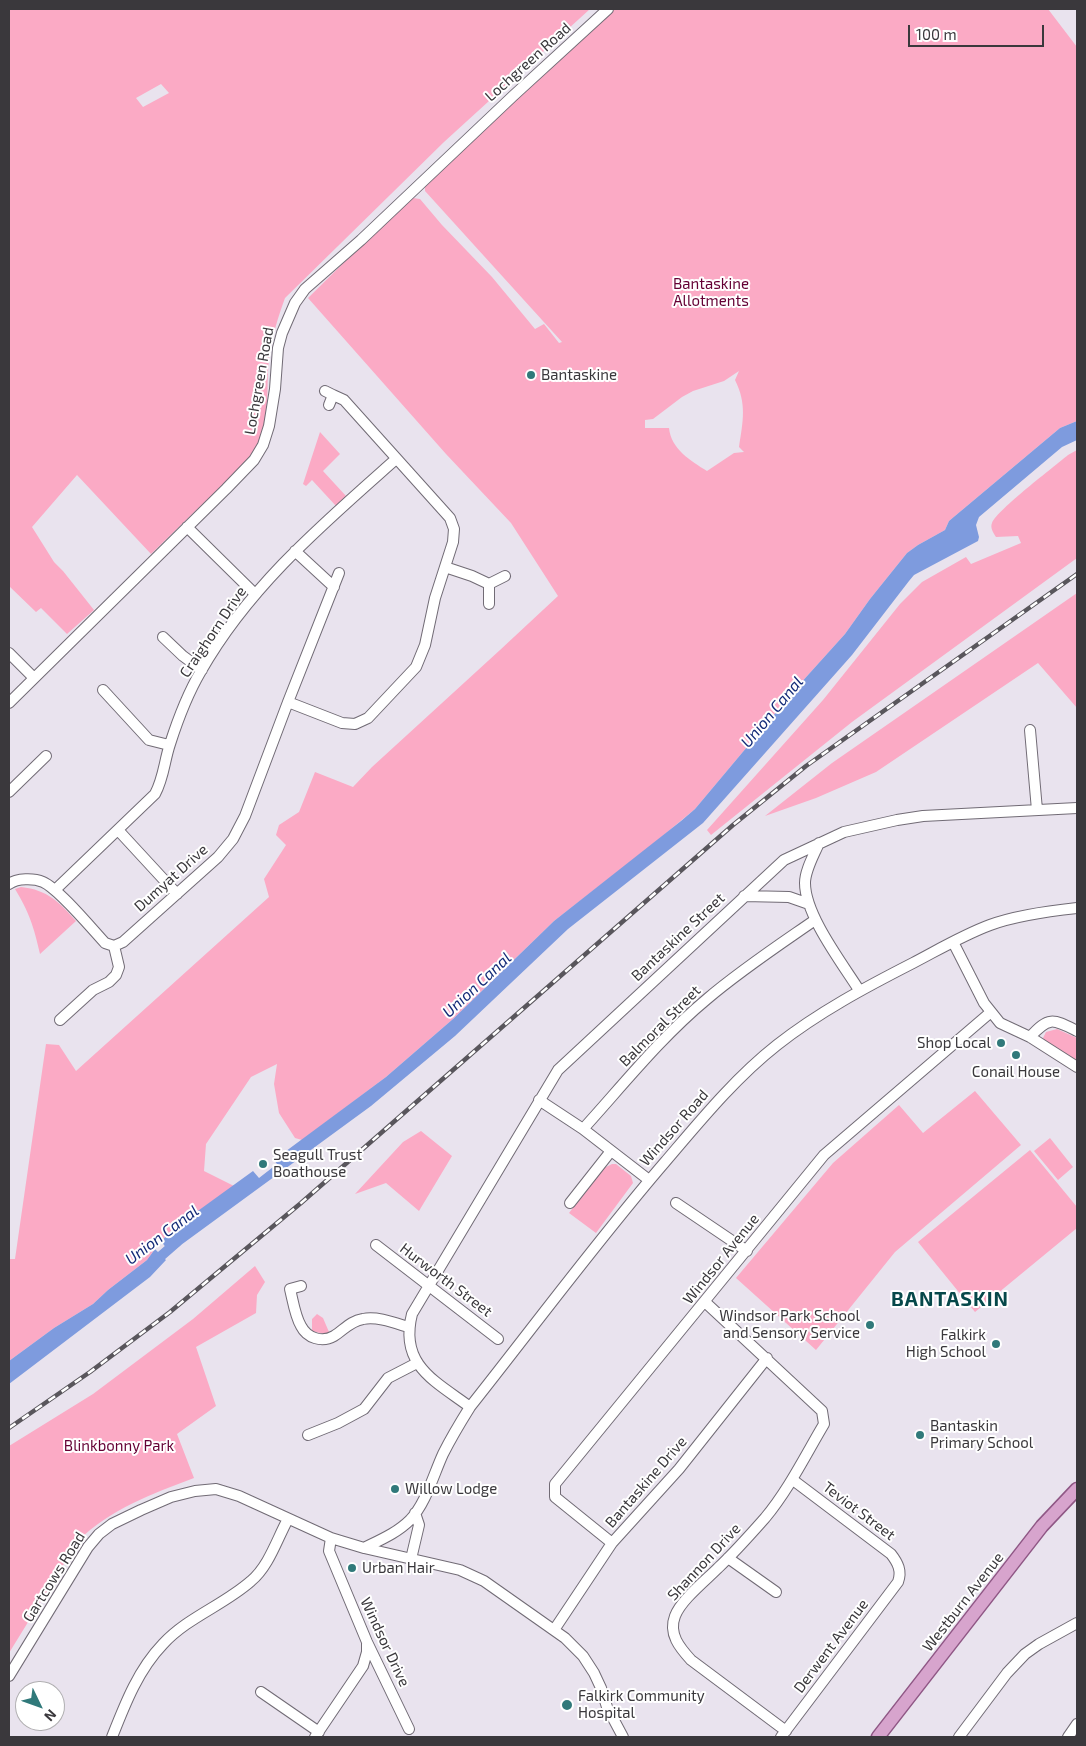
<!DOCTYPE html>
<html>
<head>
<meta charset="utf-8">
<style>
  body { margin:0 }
  #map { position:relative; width:1086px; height:1746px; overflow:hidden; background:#e9e3ee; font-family:"Exo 2",sans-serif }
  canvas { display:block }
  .frame { position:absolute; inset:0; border:10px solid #3a383c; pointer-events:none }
  .north { position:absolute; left:15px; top:1681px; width:50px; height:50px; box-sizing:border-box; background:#fff; border:1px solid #b0afb1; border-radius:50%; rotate:132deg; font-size:14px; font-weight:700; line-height:20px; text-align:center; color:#3a383c }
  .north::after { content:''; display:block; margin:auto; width:18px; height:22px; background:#30797a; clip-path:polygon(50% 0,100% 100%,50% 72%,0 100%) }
  .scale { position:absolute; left:908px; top:25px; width:136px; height:22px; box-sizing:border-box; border:2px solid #3a383c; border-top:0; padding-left:6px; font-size:15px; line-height:18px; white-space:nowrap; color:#3a383c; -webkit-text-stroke:4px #fff; paint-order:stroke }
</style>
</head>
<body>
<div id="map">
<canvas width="1086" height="1746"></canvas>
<div class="frame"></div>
<div class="north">N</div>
<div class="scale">100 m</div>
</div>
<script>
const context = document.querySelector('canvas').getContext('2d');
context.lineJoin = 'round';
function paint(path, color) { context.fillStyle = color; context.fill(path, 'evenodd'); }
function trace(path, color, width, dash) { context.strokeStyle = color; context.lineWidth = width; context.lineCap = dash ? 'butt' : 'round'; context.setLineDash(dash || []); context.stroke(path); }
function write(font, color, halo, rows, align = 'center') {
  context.font = font + ' "Exo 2",sans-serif'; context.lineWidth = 4; context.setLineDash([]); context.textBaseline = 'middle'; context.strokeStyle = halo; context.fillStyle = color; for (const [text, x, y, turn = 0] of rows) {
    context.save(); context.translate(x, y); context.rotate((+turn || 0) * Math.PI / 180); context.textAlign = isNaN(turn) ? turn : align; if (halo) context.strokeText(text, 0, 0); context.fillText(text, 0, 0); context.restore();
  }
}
paint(new Path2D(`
  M 9,9 L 590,9 L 444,142 L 285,298 C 278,317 272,337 269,358 C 265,396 273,422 250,458 L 151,554 L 77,475 L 32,527 L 54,562 L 63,571 L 94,610 L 67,634 L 41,608 L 36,612 L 9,586 ZM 161,84 L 169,93 L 143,107 L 136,98 Z
  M 612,9 L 1048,9 L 1077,47 L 1077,421 L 1060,428 L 949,521 L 945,530 L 918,545 L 907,553 L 870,599 L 845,634 L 799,685 L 695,809 L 648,848 L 554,921 L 453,1019 L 386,1077 L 302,1140 L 295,1138 L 279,1113 L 274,1084 L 277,1064 L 251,1077 L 206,1144 L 204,1171 L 234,1186 L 177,1226 L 161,1241 L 156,1243 L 155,1249 L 147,1260 L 108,1290 L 93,1304 L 54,1328 L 9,1361 L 9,1259 L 15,1259 L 46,1044 L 59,1045 L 76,1071 L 269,897 L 264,879 L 286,845 L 276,835 L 279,825 L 299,812 L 315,772 L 353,787 L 372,767 L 500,650 L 558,596 L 511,523 L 446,454 L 308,298 L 384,223 L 413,198 L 420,199 L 442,225 L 492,277 L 535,329 L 544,324 L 559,343 L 562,342 L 425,191 L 425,183 ZM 739,371 L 735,380 C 747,404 743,421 739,447 L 744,452 L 734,453 L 707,471 C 691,461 671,449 669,428 L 645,428 L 645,420 L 653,419 L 682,397 L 693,391 L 724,381 Z
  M 320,432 L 340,454 L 323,471 L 346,496 L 336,506 L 312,480 L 306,486 L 303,484 Z
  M 1077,450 L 1077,558 L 852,722 L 711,835 L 707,830 L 823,700 L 900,604 L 922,582 L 966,557 L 971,564 L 1021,543 L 1018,536 L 996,537 C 993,532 990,528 992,523 C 998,509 1054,467 1068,455 Z
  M 1077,593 L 1077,708 L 1038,663 L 876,772 L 816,798 L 765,816 L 832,763 Z
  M 21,887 C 48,890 59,902 76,921 L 40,954 C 34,927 29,912 15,889 Z
  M 1057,1029 L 1077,1038 L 1077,1062 L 1045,1043 L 1043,1038 L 1046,1032 Z
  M 975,1091 L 1021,1145 L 895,1252 L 816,1350 L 736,1278 L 833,1163 L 899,1105 L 923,1133 Z
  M 421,1131 L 452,1156 L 419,1211 L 386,1183 L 355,1194 L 403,1142 Z
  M 1050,1138 L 1073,1167 L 1058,1180 L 1034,1151 Z
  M 1030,1150 L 1077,1207 L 1077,1228 L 975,1312 L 918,1242 Z
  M 612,1164 L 616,1164 L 631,1176 L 633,1183 L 596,1233 L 569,1213 L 604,1168 Z
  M 255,1266 L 265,1282 L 257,1295 L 256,1313 L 196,1347 L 216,1406 L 177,1434 L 194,1478 C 152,1494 110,1509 78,1541 L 9,1653 L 9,1446 L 93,1394 L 193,1319 Z
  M 317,1314 L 323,1318 L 329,1332 L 324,1334 L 312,1331 L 312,1319 Z`), '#fbaac5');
paint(new Path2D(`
  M 1077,421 L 1077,440 L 1062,447 L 979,517 L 976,525 L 979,537 L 978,541 L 914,575 L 909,581 L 852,655 L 703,823 L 568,929 L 455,1036 L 371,1106 L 170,1253 L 161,1241 L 177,1226 L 253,1171 L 259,1178 L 277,1164 L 274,1160 L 386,1077 L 453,1019 L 554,921 L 681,821 L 695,809 L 799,685 L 845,634 L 870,599 L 907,553 L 918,545 L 945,530 L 949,521 L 1060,428 Z
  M 155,1249 L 166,1260 L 150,1277 L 9,1384 L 9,1361 L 54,1328 L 93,1304 L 108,1290 L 147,1260 Z`), '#7e9bde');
trace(new Path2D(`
  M 153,1263 L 177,1242`), '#7e9bde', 10);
const minor = new Path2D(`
  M 325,391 L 333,395 L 329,405
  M 187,527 L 255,594
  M 295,551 L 334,587
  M 445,567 L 472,576 L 489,584
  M 489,604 L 489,584 L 505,576
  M 163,637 L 183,656 L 202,670
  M 9,653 L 34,678
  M 103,690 L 149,740 L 169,745
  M 288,702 L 342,723 L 355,724 L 368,718 L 416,667 L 425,645 L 435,598 L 453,542 L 454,529 L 450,518 L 344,400 L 333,395
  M 9,703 L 226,489 L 254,460 L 263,445 L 269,426 L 275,389 L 278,348 L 282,333 L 295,303 L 305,289 L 361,240 L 513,96 L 608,9
  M 1030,730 L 1037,810
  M 9,792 L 46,756
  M 118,830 L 177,894
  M 819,843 C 814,855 805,870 805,883 C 805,915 842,963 859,990
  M 9,884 C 17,878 34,878 43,882 C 59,889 92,929 105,943 L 114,946 L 123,942 L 218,857 L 233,839 L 245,816 L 288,702 L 339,573
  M 55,890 L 155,794 C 164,777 164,762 170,744 C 178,719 188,693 201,671 C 249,586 325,522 396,459
  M 744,896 L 789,897 L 809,904
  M 953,942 L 984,1003 L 1000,1023 L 1030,1037 L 1077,1067
  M 60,1020 L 93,990 L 109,982 L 116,975 L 119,967 L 114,946
  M 1030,1037 C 1049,1016 1053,1019 1077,1031
  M 539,1100 L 583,1129 L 649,1180
  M 583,1129 C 623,1085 661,1037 707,999 C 741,970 779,945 815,920
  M 570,1203 L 611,1151
  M 676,1203 L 747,1251
  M 376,1245 L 498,1339
  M 301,1286 L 290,1289 C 293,1301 295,1316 301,1326 C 307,1338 322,1343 334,1336 C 344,1330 350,1321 363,1319 C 377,1316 395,1323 408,1327
  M 705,1302 L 822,1411 L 824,1424 C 805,1456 789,1489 765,1518 C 750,1535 735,1552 718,1568 C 705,1581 681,1600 675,1616 C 668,1634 680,1648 691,1660 L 786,1731
  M 470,1407 C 435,1381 399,1365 412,1314 L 558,1070 L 784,860 L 844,832 L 897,820 L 923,816 L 1077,808
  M 308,1435 L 338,1423 L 364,1409 L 388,1378 L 417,1363
  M 331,1538 L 329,1551 L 367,1642 L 409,1729
  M 612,1543 L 555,1497 L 555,1484 L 824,1155 L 991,1012
  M 364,1548 C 380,1540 397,1533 410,1520 C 426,1503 433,1476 443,1454 C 451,1438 460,1423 470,1407 C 535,1325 597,1241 665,1162 C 700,1121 735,1078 777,1045 C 819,1012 866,987 913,963 C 938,950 963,935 990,925 C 1017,915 1049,911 1077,908
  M 728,1558 L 776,1592
  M 411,1559 L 419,1525 L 415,1513
  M 554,1630 L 612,1543 L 679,1469 L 767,1358
  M 9,1676 L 88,1547 L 99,1534 L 112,1524 L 141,1510 L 171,1497 L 195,1491 L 216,1489 L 239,1496 L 331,1538 L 364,1548 L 460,1570 L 484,1581 L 565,1638 L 583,1656 L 594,1673 L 601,1688 L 607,1707 L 623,1737
  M 261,1692 L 319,1732
  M 112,1737 C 125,1704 138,1670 163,1644 C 188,1617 224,1605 251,1581 C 269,1566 277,1539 288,1519
  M 315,1737 L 363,1666 L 367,1652 L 367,1644
  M 781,1737 L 898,1582 C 902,1571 898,1563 891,1554 L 793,1480
  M 959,1737 L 1007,1673 L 1025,1654 L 1039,1644 L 1077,1623
  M 1068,1737 L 1077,1724`);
const major = new Path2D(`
  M 878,1737 L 1042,1526 L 1077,1489`);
trace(minor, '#716b75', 12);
trace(major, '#8f5785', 15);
trace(minor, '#fff', 10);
trace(major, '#d7a4cd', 12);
const rail = new Path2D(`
  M 9,1428 L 90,1372 L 170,1312 L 301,1203 L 733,825 L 806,766 L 1077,574`);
trace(rail, '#59565c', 4.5);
trace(rail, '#fff', 2.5, [8]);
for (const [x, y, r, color] of [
  [531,375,5,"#30797a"],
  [1001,1043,5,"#30797a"],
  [1016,1055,5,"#30797a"],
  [263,1164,5,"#30797a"],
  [870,1325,5,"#30797a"],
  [996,1344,5,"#30797a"],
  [920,1435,5,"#30797a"],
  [395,1489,5,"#30797a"],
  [352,1568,5,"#30797a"],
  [567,1705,6,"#30797a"]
]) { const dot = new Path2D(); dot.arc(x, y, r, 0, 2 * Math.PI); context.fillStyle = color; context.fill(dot); trace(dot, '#fff', 2); }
write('15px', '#3a383c', '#fff', [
  ["Lochgreen Road",528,62,-42],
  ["Lochgreen Road",259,381,-80],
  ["Craighorn Drive",213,632,-56],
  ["Dumyat Drive",171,878,-42],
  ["Bantaskine Street",678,937,-43],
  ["Balmoral Street",660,1026,-45],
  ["Windsor Road",674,1128,-49],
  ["Windsor Avenue",721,1259,-51],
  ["Hurworth Street",446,1280,37],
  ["Bantaskine Drive",646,1482,-49],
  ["Teviot Street",859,1511,37],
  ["Shannon Drive",704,1562,-47],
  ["Gartcows Road",54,1577,-58],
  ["Westburn Avenue",963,1602,-52],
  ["Windsor Drive",385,1642,65],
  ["Derwent Avenue",831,1646,-53]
]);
write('15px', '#640034', '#fff', [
  ["Bantaskine",711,284],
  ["Allotments",711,301],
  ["Blinkbonny Park",119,1446]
]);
write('15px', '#3a383c', '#fff', [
  ["Bantaskine",541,375],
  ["Shop Local",991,1043,"right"],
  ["Conail House",1016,1072,"center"],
  ["Seagull Trust",273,1155],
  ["Boathouse",273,1172],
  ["Windsor Park School",860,1316,"right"],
  ["and Sensory Service",860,1333,"right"],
  ["Falkirk",986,1335,"right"],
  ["High School",986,1352,"right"],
  ["Bantaskin",930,1426],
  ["Primary School",930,1443],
  ["Willow Lodge",405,1489],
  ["Urban Hair",362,1568],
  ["Falkirk Community",578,1696],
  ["Hospital",578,1713]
], 'left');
write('italic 16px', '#142b78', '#fff', [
  ["Union Canal",772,712,-50],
  ["Union Canal",477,985,-43],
  ["Union Canal",162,1235,-37]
]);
context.letterSpacing = '1px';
write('bold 20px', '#06484a', '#fff', [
  ["BANTASKIN",950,1299]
]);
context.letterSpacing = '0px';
</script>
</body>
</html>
